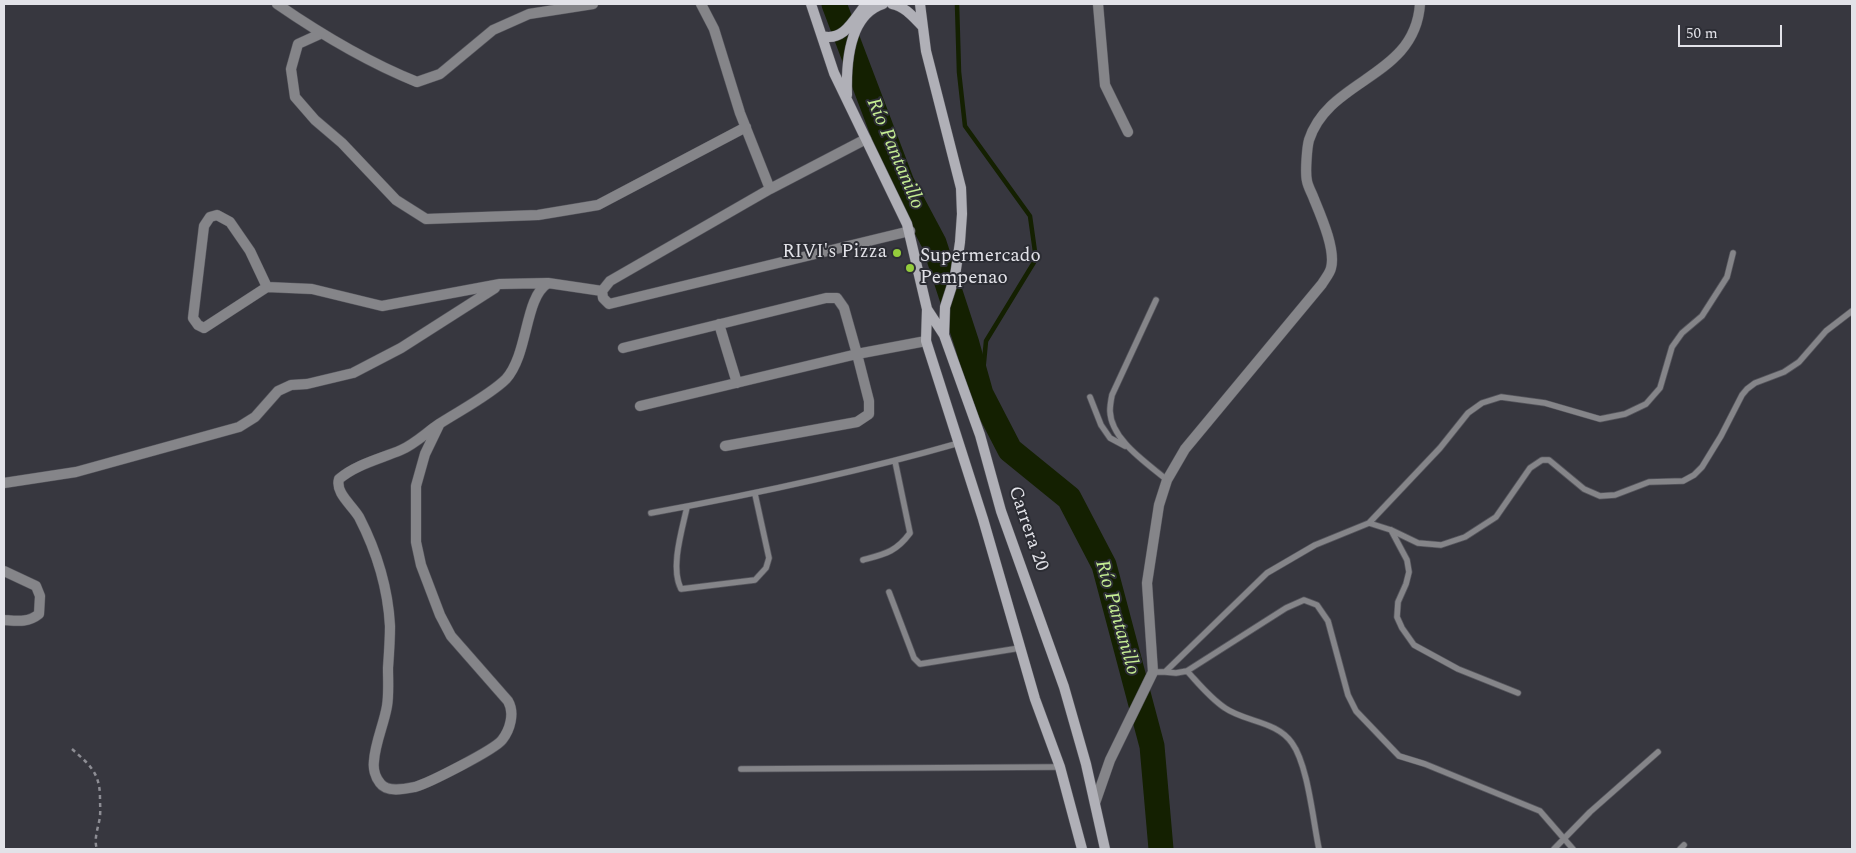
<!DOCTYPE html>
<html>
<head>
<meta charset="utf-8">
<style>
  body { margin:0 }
  #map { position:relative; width:1856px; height:853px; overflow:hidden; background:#37373f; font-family:Spectral,serif }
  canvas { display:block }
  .frame { position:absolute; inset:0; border:5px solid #e2e2e8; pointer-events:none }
  .scale { position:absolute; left:1678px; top:25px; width:104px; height:22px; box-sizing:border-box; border:2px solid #e2e2e8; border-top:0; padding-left:6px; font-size:15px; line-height:18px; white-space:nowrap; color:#e2e2e8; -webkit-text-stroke:4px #2c2d34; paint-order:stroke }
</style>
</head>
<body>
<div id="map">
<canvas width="1856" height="853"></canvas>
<div class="frame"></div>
<div class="scale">50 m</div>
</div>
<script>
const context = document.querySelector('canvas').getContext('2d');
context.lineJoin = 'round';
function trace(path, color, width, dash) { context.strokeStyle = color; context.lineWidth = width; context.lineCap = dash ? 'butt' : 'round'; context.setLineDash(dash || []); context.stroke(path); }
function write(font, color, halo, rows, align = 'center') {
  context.font = font + ' Spectral,serif'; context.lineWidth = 4; context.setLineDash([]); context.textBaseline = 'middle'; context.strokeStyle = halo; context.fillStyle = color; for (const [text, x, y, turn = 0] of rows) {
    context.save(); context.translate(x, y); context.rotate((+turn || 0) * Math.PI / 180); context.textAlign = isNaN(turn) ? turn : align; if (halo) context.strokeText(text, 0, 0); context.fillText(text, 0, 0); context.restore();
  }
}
trace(new Path2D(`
  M 957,4 L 959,72 L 965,126 L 1030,216 L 1036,259 L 986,341 L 981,394`), '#142001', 4.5);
trace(new Path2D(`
  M 834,4 L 902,183 L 934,243 L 967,344 L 981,394 L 1010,450 L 1069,498 L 1104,565 L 1152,746 L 1161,849`), '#142001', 25);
const lane = new Path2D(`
  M 1156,300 L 1112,395 C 1111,400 1110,406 1110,411 C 1111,440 1147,463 1167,480
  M 1090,397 L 1101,425 L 1110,438 L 1125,446
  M 687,507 C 682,530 670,568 681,589 L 755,580 L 766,568 L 769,558 L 755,494
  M 651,513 C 755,494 858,472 959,443
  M 1369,523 L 1440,448 L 1468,413 L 1482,403 L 1501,397 L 1545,403 L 1600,419 L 1625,414 L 1646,404 L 1660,388 L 1672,347 L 1682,333 L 1702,316 L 1727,277 L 1733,253
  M 1391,530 L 1407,560 L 1409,572 L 1406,584 L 1398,602 L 1397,617 L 1402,628 L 1414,645 L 1458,669 L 1518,693
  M 863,560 C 885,554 896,552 910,533 L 895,461
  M 889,592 L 914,658 L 920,664 L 1020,648
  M 1187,671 L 1286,608 L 1304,600 L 1317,605 L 1328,621 L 1348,695 L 1356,711 L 1399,756 L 1425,764 L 1540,811 L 1573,849
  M 1153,672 L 1165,672 L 1267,573 L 1315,545 L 1369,523 L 1391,530 L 1418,543 L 1441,545 L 1465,537 L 1496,517 L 1530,468 L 1542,460 L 1549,460 L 1584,489 L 1600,496 L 1615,495 L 1649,482 L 1683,481 L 1694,475 L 1702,467 L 1721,436 L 1742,395 L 1747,389 L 1755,383 L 1784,372 L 1799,362 L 1826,331 L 1852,311
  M 1165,672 L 1176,673 L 1187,671 C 1199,684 1210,698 1225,708 C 1245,722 1277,721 1292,743 C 1308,765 1313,821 1319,849
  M 741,769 L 1060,767
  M 1554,849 L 1590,812 L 1658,752
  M 1680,849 L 1684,845`);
const street = new Path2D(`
  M 277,4 C 322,35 367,62 417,82 L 440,74 L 493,30 L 529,14 L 593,4
  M 701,4 L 714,29 L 740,113 L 770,189
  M 1098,4 L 1105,85 L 1128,132
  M 320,34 L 298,44 L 291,69 L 295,97 L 315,120 L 342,143 L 396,200 L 426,219 L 538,215 L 598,205 L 746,127
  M 866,139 L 770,189 L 610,281 L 602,291 L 603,298 L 609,304 L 910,231
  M 267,287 L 250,251 L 230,222 L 217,215 L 210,217 L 204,226 L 193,318 L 198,325 L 204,328 L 267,287 L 312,289 L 382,306 L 500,284 L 548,283 L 602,291
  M 719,324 L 737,383
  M 623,348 L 826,298 L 837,298 L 844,308 L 857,354 L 869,401 L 869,414 L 857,422 L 725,446
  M 640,406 L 857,354 L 926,341
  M 439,425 L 425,454 L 416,486 L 416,542 L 421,565 L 440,615 L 451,636 L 508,701 C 515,713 510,730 502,740 C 494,750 429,783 415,787 C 405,789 387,793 380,783 C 375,777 373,768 374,761 C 375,743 384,724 387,706 C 389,694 388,680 388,668 C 389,654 390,640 390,626 C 388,589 376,550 359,517 C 352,505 335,493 339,479 C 357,464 380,459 401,450 C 415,444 427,432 439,424 C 459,411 490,395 506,379 C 529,353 524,298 548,283
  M 4,483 L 76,472 L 239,427 L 255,417 L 278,391 L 291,385 L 307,384 L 353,373 L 401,348 L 495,288
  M 4,571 L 36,586 L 40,596 L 39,614 C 28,623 17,621 4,620
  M 1095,803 L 1110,760 L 1153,672 L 1147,583 L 1159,505 L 1167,480 L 1185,449 L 1322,284 C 1325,279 1330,273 1331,268 C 1336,250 1321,216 1314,199 C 1312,193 1308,187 1307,181 C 1305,173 1307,147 1309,140 C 1329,78 1415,78 1420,4`);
const secondary = new Path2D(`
  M 811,4 L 834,73 L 907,224 L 927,309 L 926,341 L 983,519 L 1035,699 L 1060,767 L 1082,849
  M 892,4 C 905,6 915,19 923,27
  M 920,4 L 926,51 L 961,188 L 962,214 L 960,242 L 955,276 L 945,307 L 944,335
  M 822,36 C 844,42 854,19 866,4
  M 847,95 C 846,64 849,15 883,4
  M 927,309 L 944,335 L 980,435 L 1001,511 L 1064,687 L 1086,764 L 1105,849`);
trace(lane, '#56565d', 7);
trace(street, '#56565d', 11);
trace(secondary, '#56565d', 11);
trace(new Path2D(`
  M 72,749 C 90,765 100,773 100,798 C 100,806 101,814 99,822 C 97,831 94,841 97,849`), '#8d8d94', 2.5, [4, 4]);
trace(lane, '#858589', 5.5);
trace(street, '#858589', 10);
trace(secondary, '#b0b0b7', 10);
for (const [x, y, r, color] of [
  [897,253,5,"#94cc3c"],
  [910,268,5,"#94cc3c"]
]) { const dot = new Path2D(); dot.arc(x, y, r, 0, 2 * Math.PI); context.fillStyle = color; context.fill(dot); trace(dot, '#2c2d34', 2); }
write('19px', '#e2e2e8', '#2c2d34', [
  ["RIVI's Pizza",887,253],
  ["Supermercado",920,257,"left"],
  ["Pempenao",920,279,"left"]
], 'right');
write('19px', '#e2e2e8', '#2c2d34', [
  ["Carrera 20",1027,529,71]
]);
write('italic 20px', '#c4ec93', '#2c2d34', [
  ["Río Pantanillo",894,154,67],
  ["Río Pantanillo",1116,618,74]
]);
</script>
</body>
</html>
